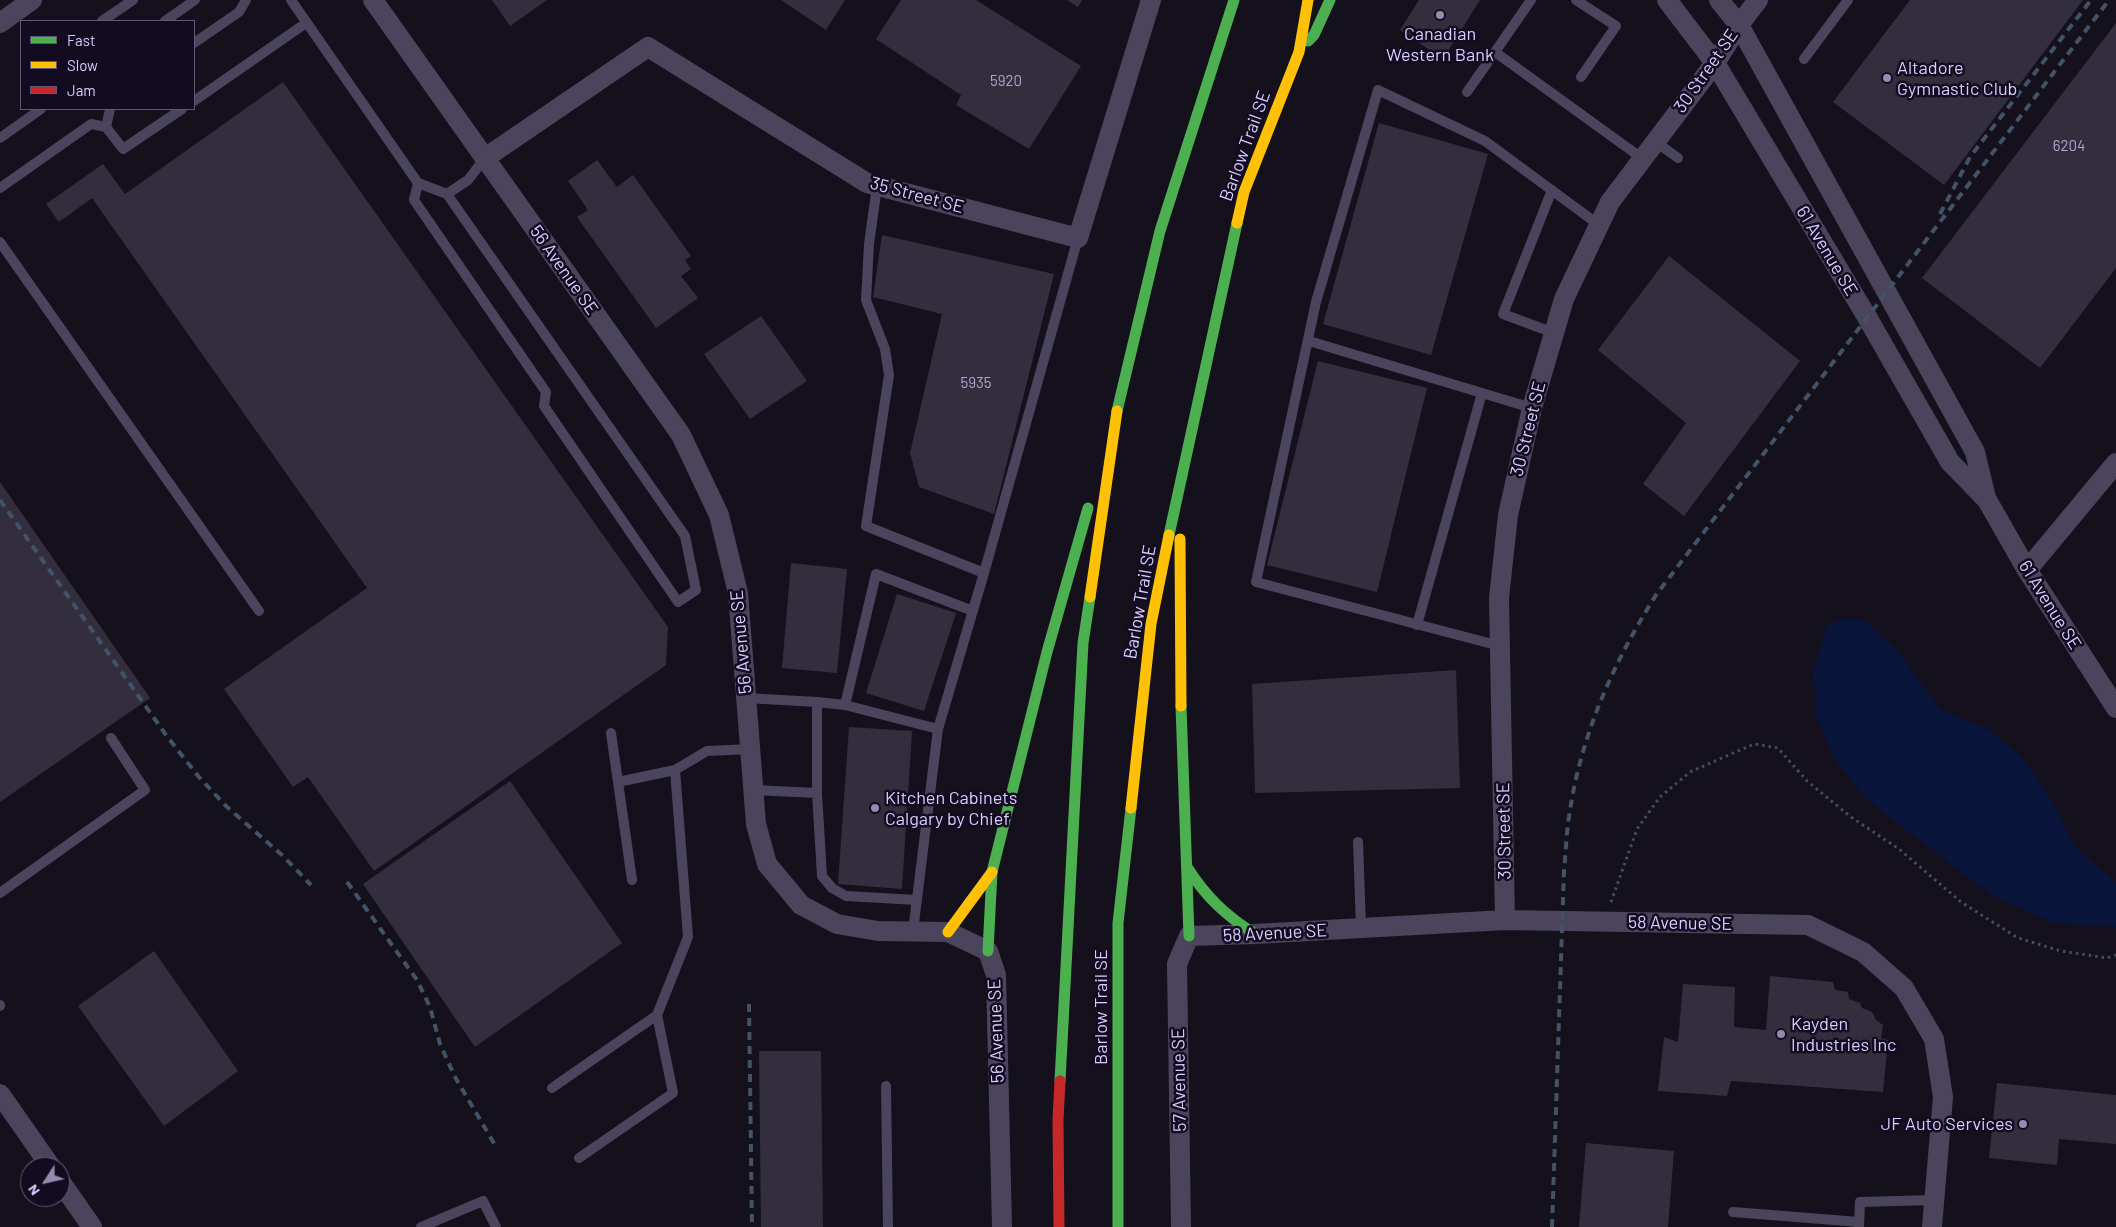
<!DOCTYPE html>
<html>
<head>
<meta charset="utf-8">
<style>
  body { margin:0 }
  #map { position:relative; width:2116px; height:1227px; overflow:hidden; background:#14111c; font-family:Barlow,sans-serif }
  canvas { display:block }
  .legend { position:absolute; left:20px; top:20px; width:175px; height:90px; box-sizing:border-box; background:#130c21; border:1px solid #62597a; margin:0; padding:6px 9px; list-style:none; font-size:15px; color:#d9ccff }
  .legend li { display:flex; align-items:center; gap:10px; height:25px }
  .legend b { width:25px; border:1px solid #62597a }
  .north { position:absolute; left:20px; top:1157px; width:50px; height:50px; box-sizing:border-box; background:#130c21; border:1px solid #62597a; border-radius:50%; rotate:235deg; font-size:14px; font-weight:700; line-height:20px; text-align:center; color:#d9ccff }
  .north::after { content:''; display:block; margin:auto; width:18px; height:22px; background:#948bb0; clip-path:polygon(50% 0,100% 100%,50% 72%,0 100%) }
</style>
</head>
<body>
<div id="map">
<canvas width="2116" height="1227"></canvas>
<ul class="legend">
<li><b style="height:6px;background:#4caf50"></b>Fast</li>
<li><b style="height:6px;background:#ffc107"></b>Slow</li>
<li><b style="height:6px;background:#c62828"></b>Jam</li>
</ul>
<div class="north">N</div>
</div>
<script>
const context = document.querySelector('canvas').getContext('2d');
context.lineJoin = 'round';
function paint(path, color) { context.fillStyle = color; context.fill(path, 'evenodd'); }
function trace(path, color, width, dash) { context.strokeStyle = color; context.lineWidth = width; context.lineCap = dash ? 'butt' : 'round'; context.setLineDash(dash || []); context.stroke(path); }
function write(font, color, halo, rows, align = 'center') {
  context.font = font + ' Barlow,sans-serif'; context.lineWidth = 5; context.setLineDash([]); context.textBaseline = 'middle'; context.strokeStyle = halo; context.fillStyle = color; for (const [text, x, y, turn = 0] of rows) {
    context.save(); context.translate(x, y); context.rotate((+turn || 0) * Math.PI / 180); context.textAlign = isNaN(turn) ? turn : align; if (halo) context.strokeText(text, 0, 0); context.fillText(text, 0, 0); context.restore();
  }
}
paint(new Path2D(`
  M 1838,620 L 1864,620 L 1897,650 L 1941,710 L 1986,728 L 2022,757 L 2046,791 L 2077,849 L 2116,882 L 2116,927 L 2053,923 L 1991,895 L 1865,798 L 1834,759 L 1816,715 L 1814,670 L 1826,626 Z`), '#09153b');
paint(new Path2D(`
  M 492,0 L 547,0 L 510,26 Z
  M 781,0 L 845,0 L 826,30 Z
  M 901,0 L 976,0 L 1081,66 L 1029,149 L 956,105 L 961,95 L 876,39 Z
  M 1067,0 L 1082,0 L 1078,7 Z
  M 1419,0 L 1480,0 L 1443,59 L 1400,30 Z
  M 1910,0 L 2083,0 L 1944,185 L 1833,102 Z
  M 2116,23 L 2116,268 L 2040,368 L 1922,278 Z
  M 283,82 L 668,627 L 666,665 L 374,871 L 308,777 L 293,787 L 224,689 L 367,588 L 92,198 L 59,222 L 46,204 L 103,164 L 125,194 Z
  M 1379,123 L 1488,154 L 1431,355 L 1323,324 Z
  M 597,160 L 617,187 L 633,175 L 691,256 L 685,260 L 691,269 L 681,276 L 698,298 L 656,328 L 577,217 L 588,210 L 568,181 Z
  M 882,235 L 1054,274 L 994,514 L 919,487 L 910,453 L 942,314 L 873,297 Z
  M 1669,256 L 1800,361 L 1684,516 L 1643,484 L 1686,423 L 1598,350 Z
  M 761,316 L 807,381 L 750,419 L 704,354 Z
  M 1318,361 L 1427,388 L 1377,592 L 1267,565 Z
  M 0,482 L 150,698 L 0,802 Z
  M 791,563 L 847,569 L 837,673 L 782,668 Z
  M 897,594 L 956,613 L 924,711 L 866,693 Z
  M 1456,670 L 1460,788 L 1255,793 L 1252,684 Z
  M 849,727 L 912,731 L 902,889 L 838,884 Z
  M 510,781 L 622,943 L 475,1047 L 363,884 Z
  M 154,951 L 238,1071 L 164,1126 L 78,1006 Z
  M 1770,976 L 1833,982 L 1835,990 L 1848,992 L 1849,999 L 1860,1003 L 1862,1008 L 1872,1012 L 1876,1020 L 1883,1025 L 1881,1038 L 1888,1040 L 1883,1092 L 1731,1081 L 1727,1096 L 1658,1091 L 1664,1037 L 1678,1042 L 1683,984 L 1735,987 L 1734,1027 L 1766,1030 Z
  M 759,1051 L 821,1051 L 823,1227 L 761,1227 Z
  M 1997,1083 L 2116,1095 L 2116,1144 L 2059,1139 L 2057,1165 L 1989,1158 Z
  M 1586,1143 L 1674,1151 L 1668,1227 L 1579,1227 Z`), '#332e3e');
trace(new Path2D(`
  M 1611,902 L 1637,829 L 1660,797 L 1690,772 L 1754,744 L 1778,748 L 1807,781 L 1851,817 L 1899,849 L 1961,902 L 2018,938 L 2061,951 L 2107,958 L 2116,955`), '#444e5d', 3, [2.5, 4]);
trace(new Path2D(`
  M 291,0 L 418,183 L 447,194
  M 1576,0 L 1616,26 L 1581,77
  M 102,21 L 133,0
  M 165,21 L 195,0
  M 194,43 L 239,12 L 246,0
  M 1495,52 L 1531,0
  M 1804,59 L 1848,0
  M 1467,92 L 1495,52 L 1643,159
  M 194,101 L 306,23
  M 110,109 L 106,127 L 123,149 L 182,109
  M 0,138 L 41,109
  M 1656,142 L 1678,158
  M 418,183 L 414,200 L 546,392 L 544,406 L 678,602 L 696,590 L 685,536 L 447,194 L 468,180 L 485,158
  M 877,186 L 869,244 L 866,300 L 885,349 L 889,375 L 866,526 L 984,573 L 1078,238
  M 0,188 L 91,124 L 106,127
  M 1552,190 L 1503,314 L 1554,333
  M 0,242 L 259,611
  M 1309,341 L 1482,393
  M 1417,625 L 1482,393 L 1532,408
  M 1500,646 L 1256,582 L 1316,302 L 1378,90 L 1485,141 L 1599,225
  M 746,698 L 817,702 L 817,793
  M 817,702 L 845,705 L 938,729
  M 845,705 L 876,574 L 973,611
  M 611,733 L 618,782 L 675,770 L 688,937 L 657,1015
  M 675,770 L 707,751 L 750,749
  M 618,782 L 632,880
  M 753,790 L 817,793 L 822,876 L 832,888 L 846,896 L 917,900
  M 1358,842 L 1361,928
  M 0,893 L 145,790 L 111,738
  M 913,931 L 938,729 L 984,573
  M 0,1005 L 0,1006
  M 886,1086 L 888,1227
  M 552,1088 L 657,1015 L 673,1093 L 579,1158
  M 1733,1212 L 1859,1222
  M 421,1227 L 483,1201 L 496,1227
  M 1859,1227 L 1860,1202 L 1934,1200`), '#4a455d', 10);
trace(new Path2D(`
  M 373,0 L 681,435 L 719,515 L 738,593 L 756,824 L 767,864 L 801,905 L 837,924 L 878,931 L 948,932 L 988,951 L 996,975 L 1002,1227
  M 1667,0 L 1715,63 L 1867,317 L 1950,462 L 1987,500 L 2027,570 L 2116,708
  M 1719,0 L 1739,25 L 1975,452 L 1986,498
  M 0,23 L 32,0
  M 485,158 L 648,47 L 867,183 L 1078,238 L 1151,0
  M 2027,570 L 2116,463
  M 1505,920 L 1499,598 L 1508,515 L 1532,408 L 1564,299 L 1610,202 L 1715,63 L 1739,25 L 1758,0
  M 0,1094 L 51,1167
  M 60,1181 L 92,1227
  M 1181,1227 L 1177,964 L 1189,936 L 1255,934 L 1505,920 L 1808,925 L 1863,952 L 1904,988 L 1934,1039 L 1943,1097 L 1932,1227`), '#4a455d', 20);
trace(new Path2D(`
  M 1308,41 L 1314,35 L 1330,0
  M 1117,411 L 1160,231 L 1234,0
  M 1169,535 L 1237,223
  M 1181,706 L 1189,936
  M 1187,867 C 1205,896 1226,916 1255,934
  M 988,951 L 992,872 L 1047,652 L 1088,508
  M 1060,1081 L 1083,643 L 1090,597
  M 1118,1227 L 1118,923 L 1131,808`), '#4caf50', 11);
trace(new Path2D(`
  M 1237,223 L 1244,192 L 1299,52 L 1308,0
  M 1180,539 L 1181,706
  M 1090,597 L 1117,411
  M 1131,808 L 1151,624 L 1169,535
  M 948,932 L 992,872`), '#ffc107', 11);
trace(new Path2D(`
  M 1059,1227 L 1058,1120 L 1060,1081`), '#c62828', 11);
trace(new Path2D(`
  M 1940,214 L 1970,157 L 2091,0
  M 0,500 L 166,735 L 198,776 L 226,806 L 283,856 L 311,885
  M 347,882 L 417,980 L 430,1007 L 440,1044 L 455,1077 L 495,1145
  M 749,1004 L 752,1227
  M 1552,1227 L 1564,871 C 1566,853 1566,835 1569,817 C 1580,737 1613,663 1656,595 L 2109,0`), '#425267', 4, [8, 6]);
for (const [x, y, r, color] of [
  [1440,15,5,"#948bb0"],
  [1887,78,5,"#948bb0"],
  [875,808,5,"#948bb0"],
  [1781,1034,5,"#948bb0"],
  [2023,1124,5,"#948bb0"]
]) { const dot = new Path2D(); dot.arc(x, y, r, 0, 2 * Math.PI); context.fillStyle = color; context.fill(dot); trace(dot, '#130c21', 2); }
write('15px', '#b0a4cf', null, [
  ["5920",1006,81],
  ["6204",2069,146],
  ["5935",976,383]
]);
write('18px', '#d9ccff', '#130c21', [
  ["Canadian",1440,34,"center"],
  ["Western Bank",1440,55,"center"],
  ["Altadore",1897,68],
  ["Gymnastic Club",1897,89],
  ["Kitchen Cabinets",885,798],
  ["Calgary by Chief",885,819],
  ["Kayden",1791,1024],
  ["Industries Inc",1791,1045],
  ["JF Auto Services",2013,1124,"right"]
], 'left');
write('18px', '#d9ccff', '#130c21', [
  ["30 Street SE",1706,71,-55],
  ["Barlow Trail SE",1245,146,-70],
  ["35 Street SE",917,195,15],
  ["61 Avenue SE",1827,251,59],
  ["56 Avenue SE",564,270,55],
  ["30 Street SE",1528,429,-76],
  ["Barlow Trail SE",1140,602,-80],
  ["61 Avenue SE",2050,605,58],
  ["56 Avenue SE",741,642,-95],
  ["30 Street SE",1504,831,-91],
  ["58 Avenue SE",1680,923,1],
  ["58 Avenue SE",1275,933,-3],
  ["Barlow Trail SE",1101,1007,-90],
  ["56 Avenue SE",996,1031,-92],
  ["57 Avenue SE",1179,1080,-91]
]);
</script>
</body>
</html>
